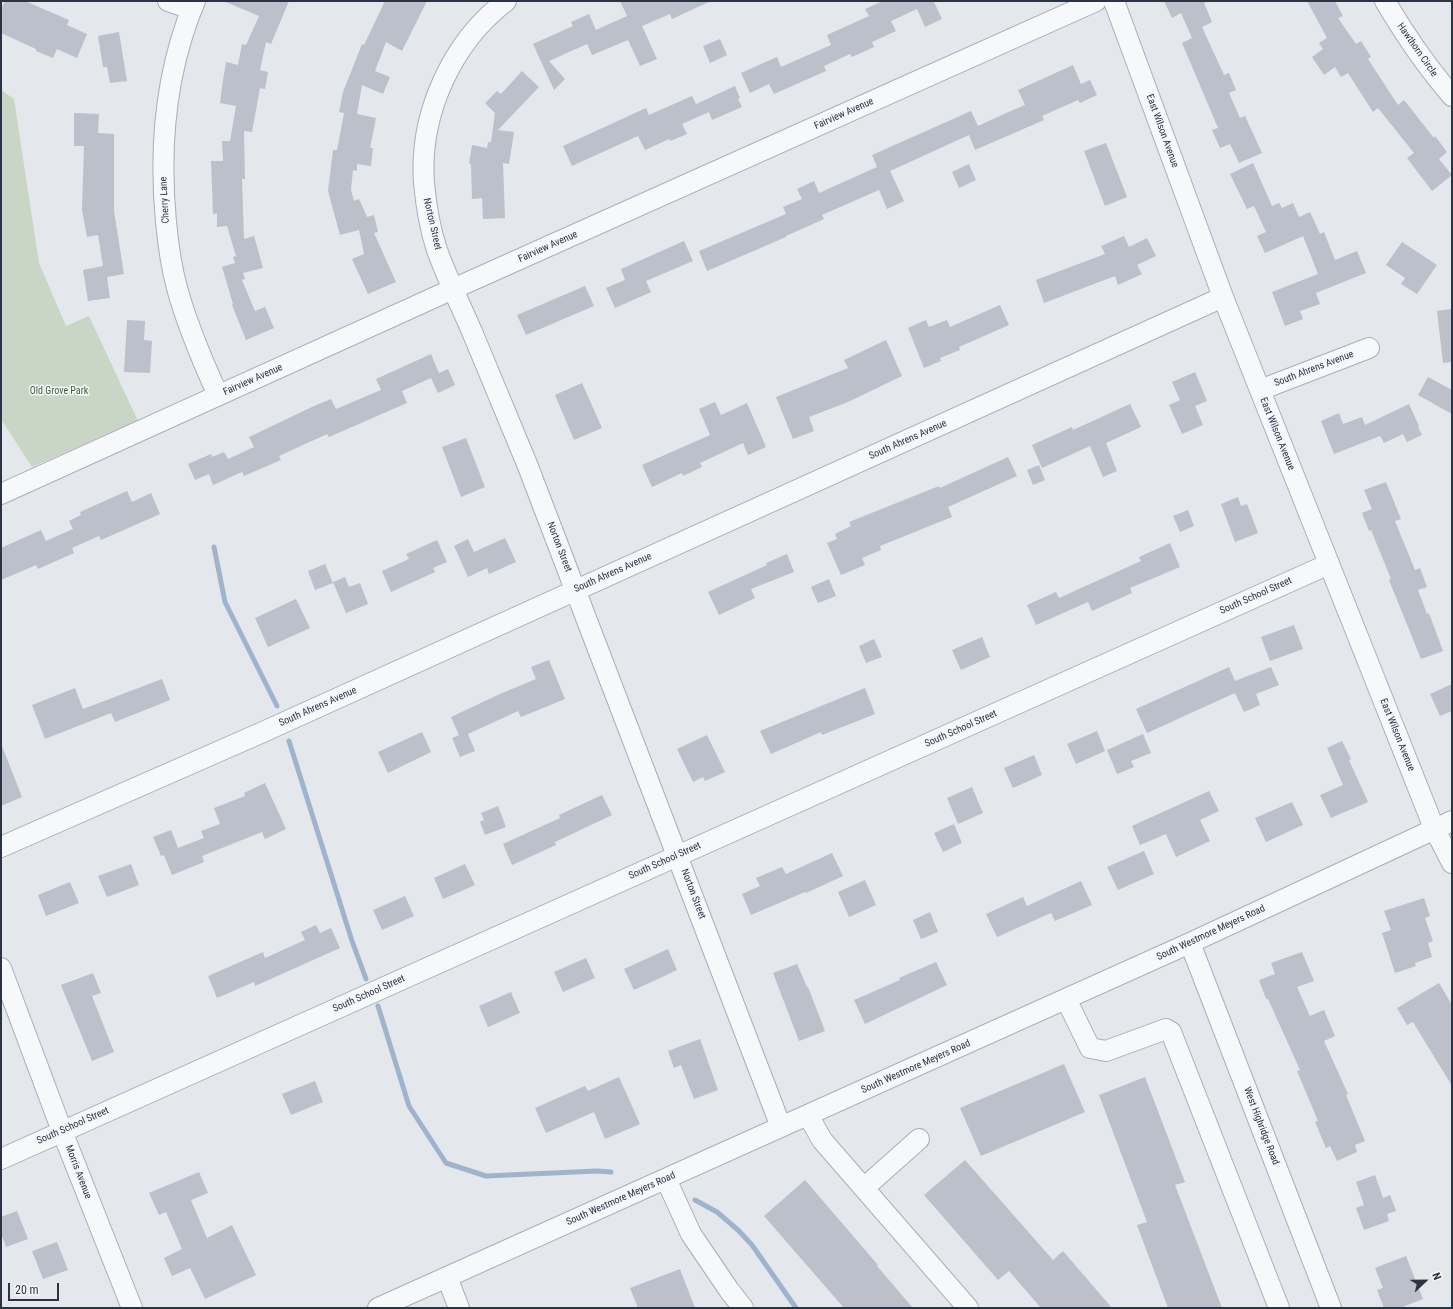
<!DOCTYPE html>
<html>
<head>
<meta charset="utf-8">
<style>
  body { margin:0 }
  #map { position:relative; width:1453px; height:1309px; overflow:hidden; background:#e4e7ec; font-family:"Roboto Condensed",sans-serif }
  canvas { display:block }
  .frame { position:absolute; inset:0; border:2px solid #2b3445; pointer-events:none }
  .north { position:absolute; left:1405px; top:1261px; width:40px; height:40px; -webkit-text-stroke:3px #f4f6f9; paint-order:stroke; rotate:68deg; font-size:11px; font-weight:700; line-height:16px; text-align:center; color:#2b3445 }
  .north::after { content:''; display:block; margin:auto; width:14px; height:18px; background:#2b3445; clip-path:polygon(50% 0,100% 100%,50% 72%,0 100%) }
  .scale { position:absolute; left:8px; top:1283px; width:51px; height:18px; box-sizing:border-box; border:2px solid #2b3445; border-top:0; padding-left:5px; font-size:12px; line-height:14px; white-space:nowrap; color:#2b3445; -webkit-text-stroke:3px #f4f6f9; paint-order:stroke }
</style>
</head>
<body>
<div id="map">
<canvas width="1453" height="1309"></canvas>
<div class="frame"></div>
<div class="north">N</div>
<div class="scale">20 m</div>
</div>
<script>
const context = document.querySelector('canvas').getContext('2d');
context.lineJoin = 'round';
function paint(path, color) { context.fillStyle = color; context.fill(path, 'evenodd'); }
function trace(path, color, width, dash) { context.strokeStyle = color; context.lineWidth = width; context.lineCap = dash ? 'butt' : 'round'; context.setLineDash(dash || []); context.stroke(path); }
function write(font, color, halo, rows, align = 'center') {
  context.font = font + ' "Roboto Condensed",sans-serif'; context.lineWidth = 3; context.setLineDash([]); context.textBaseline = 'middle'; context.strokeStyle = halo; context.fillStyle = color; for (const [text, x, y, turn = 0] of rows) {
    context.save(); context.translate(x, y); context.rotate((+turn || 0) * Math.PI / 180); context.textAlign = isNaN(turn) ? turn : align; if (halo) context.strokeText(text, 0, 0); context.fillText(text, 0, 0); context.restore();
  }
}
paint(new Path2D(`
  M 1,90 L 14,99 L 39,263 L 66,326 L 89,316 L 138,421 L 32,467 L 1,419 Z`), '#c9d6c5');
trace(new Path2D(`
  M 214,547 L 225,602 L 277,706
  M 289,741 L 352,941 L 366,979
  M 378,1006 L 409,1106 L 446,1163 L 486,1176 L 597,1171 L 611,1172
  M 695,1200 L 717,1212 L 738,1230 L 752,1245 L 796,1308`), '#9fb4cc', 5);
paint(new Path2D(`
  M 5,1 L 25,1 L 69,20 L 67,25 L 87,34 L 77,58 L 57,49 L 53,58 L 36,51 L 36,49 L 1,33 L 1,9 Z
  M 223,1 L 289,1 L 271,44 L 266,42 L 260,70 L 268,72 L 265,89 L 260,88 L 252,132 L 244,131 L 245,179 L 242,179 L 244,239 L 254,236 L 263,268 L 243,273 L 245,279 L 242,280 L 255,311 L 265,307 L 274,328 L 246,340 L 232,305 L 233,304 L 222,267 L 235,263 L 233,257 L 236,256 L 227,226 L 217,227 L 217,213 L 213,214 L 211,161 L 223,161 L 222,141 L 230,141 L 236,106 L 220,103 L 223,80 L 226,62 L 238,65 L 242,44 L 246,45 L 259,16 Z
  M 385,1 L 427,1 L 402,51 L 386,42 L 375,71 L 390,77 L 383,94 L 362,85 L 357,114 L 376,118 L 370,148 L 373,148 L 371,166 L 357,164 L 357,171 L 353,170 L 351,190 L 354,201 L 359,199 L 367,217 L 374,215 L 378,232 L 374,233 L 396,282 L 368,294 L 352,259 L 364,254 L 359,230 L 340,235 L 328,191 L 333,150 L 337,150 L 344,113 L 339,112 L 343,92 L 362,44 L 364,45 Z
  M 620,1 L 711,1 L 672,19 L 670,14 L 642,26 L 657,59 L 640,66 L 628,40 L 592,55 L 587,44 L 549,61 L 565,79 L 554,90 L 533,44 L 573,26 L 571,22 L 589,14 L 596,30 L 627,16 Z
  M 883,1 L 936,1 L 934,2 L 942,19 L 925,27 L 917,9 L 891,21 L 896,31 L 872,42 L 874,47 L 852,57 L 850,54 L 824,66 L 826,71 L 774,94 L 769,84 L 750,93 L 741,73 L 777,57 L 781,67 L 831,45 L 827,35 L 869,16 L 865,9 Z
  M 1164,1 L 1209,1 L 1204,3 L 1212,22 L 1202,27 L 1224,75 L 1229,73 L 1236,90 L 1229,93 L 1240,118 L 1245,116 L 1262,153 L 1239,163 L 1230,144 L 1220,148 L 1212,130 L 1218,128 L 1182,43 L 1192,38 L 1181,13 L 1172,18 Z
  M 1307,1 L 1335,1 L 1343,16 L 1338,18 L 1356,44 L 1361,41 L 1371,57 L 1368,59 L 1398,105 L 1404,100 L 1434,138 L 1435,136 L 1447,152 L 1439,159 L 1452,175 L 1432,191 L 1407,158 L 1414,153 L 1378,108 L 1373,112 L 1348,73 L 1341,77 L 1335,67 L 1324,75 L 1312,57 L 1323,49 L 1319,43 L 1327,38 Z
  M 119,32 L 127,81 L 110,83 L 107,67 L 103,67 L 98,36 Z
  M 720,39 L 727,55 L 710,63 L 703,46 Z
  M 1073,65 L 1081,84 L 1090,80 L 1097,95 L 1080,103 L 1078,100 L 1042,116 L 1044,120 L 975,150 L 969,135 L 890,171 L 904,201 L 887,209 L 879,190 L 822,215 L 824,219 L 786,236 L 786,237 L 707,271 L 699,251 L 786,214 L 783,207 L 802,199 L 797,189 L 814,181 L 819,193 L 877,167 L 872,155 L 971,111 L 978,126 L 1006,113 L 1025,105 L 1018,90 Z
  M 522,71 L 539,87 L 498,130 L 514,132 L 509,164 L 503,163 L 505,218 L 483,219 L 482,198 L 472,199 L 471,164 L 469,164 L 472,145 L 487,148 L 488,142 L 491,142 L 495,113 L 485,103 L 497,91 L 501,94 Z
  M 735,86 L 740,98 L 738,99 L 742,107 L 712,120 L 709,112 L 682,124 L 687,134 L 670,141 L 669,139 L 645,150 L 638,136 L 572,166 L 563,146 L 646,108 L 649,115 L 692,96 L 696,104 Z
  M 74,113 L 99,114 L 98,133 L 114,134 L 114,211 L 124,274 L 107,277 L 110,298 L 88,301 L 83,270 L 103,266 L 98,235 L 87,237 L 82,210 L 84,146 L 74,146 Z
  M 1106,143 L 1127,197 L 1105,206 L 1084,151 Z
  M 1253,163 L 1272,206 L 1279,203 L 1282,208 L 1293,203 L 1299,217 L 1310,212 L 1320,234 L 1324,232 L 1335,260 L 1357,251 L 1366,273 L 1316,293 L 1320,304 L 1300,311 L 1303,319 L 1285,326 L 1272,292 L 1318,274 L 1303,236 L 1265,253 L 1257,236 L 1266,232 L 1254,206 L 1247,209 L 1230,174 Z
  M 969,164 L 976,180 L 959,188 L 952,172 Z
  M 1124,236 L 1129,247 L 1147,238 L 1156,256 L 1137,265 L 1142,274 L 1118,285 L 1115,276 L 1044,303 L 1036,280 L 1105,254 L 1101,246 Z
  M 684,241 L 693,261 L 646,281 L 651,292 L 615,308 L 606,288 L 625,280 L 621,269 Z
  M 1402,242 L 1437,265 L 1417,294 L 1401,284 L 1405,278 L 1386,265 Z
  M 585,286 L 594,306 L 526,335 L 517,315 Z
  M 1000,305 L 1009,325 L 959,347 L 960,350 L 940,358 L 941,361 L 924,368 L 908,328 L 926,320 L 929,327 L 947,320 L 950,327 Z
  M 1452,309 L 1452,362 L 1443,363 L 1437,311 Z
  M 127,320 L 145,321 L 144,340 L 152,341 L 150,373 L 124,372 Z
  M 886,340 L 902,376 L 848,402 L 809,417 L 814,431 L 793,439 L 776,397 L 848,368 L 844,360 Z
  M 431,354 L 439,373 L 448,369 L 455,385 L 438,393 L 431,378 L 402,391 L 407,403 L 329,437 L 327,434 L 279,456 L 281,460 L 244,476 L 242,472 L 213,485 L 209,474 L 195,480 L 188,464 L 211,454 L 212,457 L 224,452 L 228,459 L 254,447 L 249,437 L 314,406 L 331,399 L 336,409 L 381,390 L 376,379 Z
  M 1195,372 L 1207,401 L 1195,406 L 1203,425 L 1182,434 L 1169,405 L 1180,400 L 1172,382 Z
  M 1428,377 L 1452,390 L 1452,414 L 1418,395 Z
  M 582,383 L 602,428 L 574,440 L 555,395 Z
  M 715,402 L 721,415 L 747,403 L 766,447 L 748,455 L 743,443 L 700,463 L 702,467 L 683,476 L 682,473 L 652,487 L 642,465 L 710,435 L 699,409 Z
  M 1130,404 L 1141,427 L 1106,443 L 1117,471 L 1103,477 L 1090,446 L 1042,468 L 1032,445 L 1072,427 L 1073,430 Z
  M 1409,404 L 1419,426 L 1418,427 L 1422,435 L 1407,442 L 1403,434 L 1384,443 L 1380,436 L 1334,454 L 1321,421 L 1339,413 L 1343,424 L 1362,417 L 1365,425 Z
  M 466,438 L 485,487 L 461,497 L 442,447 Z
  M 1008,457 L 1017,476 L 948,507 L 952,517 L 880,546 L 881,550 L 862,558 L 865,565 L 841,575 L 827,543 L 837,539 L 835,534 L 851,526 L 849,522 L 939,486 L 940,488 Z
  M 1039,465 L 1045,480 L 1033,485 L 1027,470 Z
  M 1386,482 L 1401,519 L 1395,521 L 1415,570 L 1420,568 L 1427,587 L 1418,590 L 1427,614 L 1429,613 L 1443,651 L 1421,659 L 1389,580 L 1391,579 L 1371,530 L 1369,531 L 1362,513 L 1372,509 L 1364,490 Z
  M 127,491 L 132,502 L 151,493 L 160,514 L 101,540 L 99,536 L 72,548 L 74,553 L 38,569 L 36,565 L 1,580 L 1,548 L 41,530 L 46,541 L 73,529 L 69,521 L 81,515 L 80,512 Z
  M 1238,497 L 1241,506 L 1247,504 L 1258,533 L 1235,542 L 1221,504 Z
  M 1188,510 L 1194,526 L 1180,532 L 1173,516 Z
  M 505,538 L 516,562 L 489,574 L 487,568 L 468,577 L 454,546 L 468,539 L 474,552 Z
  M 437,540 L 447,562 L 433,568 L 435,572 L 391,592 L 382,571 L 409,559 L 406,554 Z
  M 1170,543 L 1180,567 L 1130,588 L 1132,593 L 1092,611 L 1088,602 L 1036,625 L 1027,605 L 1056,592 L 1059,598 L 1141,561 L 1139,557 Z
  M 787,554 L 794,572 L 751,589 L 755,598 L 719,615 L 708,592 L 767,565 L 766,563 Z
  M 325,564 L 333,583 L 315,590 L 308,571 Z
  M 345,577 L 349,587 L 360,583 L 368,604 L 346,613 L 333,582 Z
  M 829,579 L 836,596 L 818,603 L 811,587 Z
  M 296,599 L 310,628 L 268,647 L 255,618 Z
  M 1294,625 L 1303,649 L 1270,661 L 1261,637 Z
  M 982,637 L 990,657 L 961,670 L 952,650 Z
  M 874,639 L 882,657 L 866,663 L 859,646 Z
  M 549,660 L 565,699 L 521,717 L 518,711 L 468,734 L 475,751 L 460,757 L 452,738 L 459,735 L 451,717 L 500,694 L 536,679 L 531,667 Z
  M 1229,667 L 1235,681 L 1271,667 L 1279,685 L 1256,694 L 1260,705 L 1244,712 L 1235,693 L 1147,733 L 1136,709 Z
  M 162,679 L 170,700 L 115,722 L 111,713 L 45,739 L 32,705 L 75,688 L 83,709 Z
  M 1452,684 L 1452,711 L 1440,716 L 1430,694 Z
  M 865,688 L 875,714 L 822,735 L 821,732 L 771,754 L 760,731 Z
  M 1097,731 L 1105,751 L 1076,764 L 1067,744 Z
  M 422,732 L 431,752 L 388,773 L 378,752 Z
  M 1143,734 L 1151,753 L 1131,761 L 1134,767 L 1117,774 L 1107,750 Z
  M 707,735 L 725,772 L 705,781 L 703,777 L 693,782 L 677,749 Z
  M 1342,741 L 1351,759 L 1349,760 L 1368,802 L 1331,818 L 1320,795 L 1343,785 L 1327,748 Z
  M 2,746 L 22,797 L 1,806 L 1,747 Z
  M 1034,755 L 1042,775 L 1013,788 L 1004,768 Z
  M 265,783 L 286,829 L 265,839 L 262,832 L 202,856 L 204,862 L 172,875 L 164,855 L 161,856 L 153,837 L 171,830 L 178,848 L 204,838 L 201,831 L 220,824 L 214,808 L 245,796 L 244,793 Z
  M 972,787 L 983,813 L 958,824 L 947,798 Z
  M 1209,791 L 1219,811 L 1200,820 L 1210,841 L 1176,857 L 1166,834 L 1140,845 L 1132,826 Z
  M 602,795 L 612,815 L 555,842 L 556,845 L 512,865 L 503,844 L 560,818 L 559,815 Z
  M 1292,802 L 1303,825 L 1266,842 L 1255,818 Z
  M 498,806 L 506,827 L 485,835 L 480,822 L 484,820 L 481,813 Z
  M 954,824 L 962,843 L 943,852 L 934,833 Z
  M 1144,851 L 1154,874 L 1118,890 L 1107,867 Z
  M 832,853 L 843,876 L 806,893 L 805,892 L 751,915 L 742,894 L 760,886 L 756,878 L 782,867 L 786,874 Z
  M 131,864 L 139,885 L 107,897 L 98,876 Z
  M 465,864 L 475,885 L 443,899 L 434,878 Z
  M 865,880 L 876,905 L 849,917 L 838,892 Z
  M 1081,881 L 1092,905 L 1055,921 L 1051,913 L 997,937 L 986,914 L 1023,897 L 1027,906 Z
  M 70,882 L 79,903 L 46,916 L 38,895 Z
  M 405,896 L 414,916 L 382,930 L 373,910 Z
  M 1424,898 L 1430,916 L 1425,918 L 1433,941 L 1428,943 L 1432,957 L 1415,963 L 1416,966 L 1395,973 L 1382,933 L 1391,930 L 1384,911 Z
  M 930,912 L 938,932 L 921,939 L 913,920 Z
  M 316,925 L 320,933 L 331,928 L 340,948 L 255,986 L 254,982 L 217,998 L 208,976 L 263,952 L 265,958 L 305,940 L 301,932 Z
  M 668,949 L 677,970 L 634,990 L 624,969 Z
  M 1302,952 L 1314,981 L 1297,987 L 1310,1016 L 1324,1010 L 1335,1036 L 1324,1041 L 1348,1094 L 1346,1095 L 1365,1141 L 1355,1145 L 1357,1152 L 1337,1161 L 1330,1146 L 1326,1148 L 1315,1122 L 1318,1121 L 1297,1071 L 1300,1070 L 1268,999 L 1266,999 L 1259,980 L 1275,974 L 1271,963 Z
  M 586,958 L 595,978 L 563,992 L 554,972 Z
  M 936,962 L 947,985 L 865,1024 L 854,1000 L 900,980 L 899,978 Z
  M 797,964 L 807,987 L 808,987 L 825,1031 L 799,1041 L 773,973 Z
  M 93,973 L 101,993 L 92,996 L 114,1052 L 92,1061 L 61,985 Z
  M 1439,983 L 1452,1005 L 1452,1086 L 1413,1022 L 1407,1025 L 1397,1008 Z
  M 511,992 L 520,1013 L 488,1027 L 479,1006 Z
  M 700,1039 L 718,1090 L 694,1099 L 681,1065 L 674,1068 L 668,1051 Z
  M 1064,1064 L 1085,1112 L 981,1156 L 960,1108 Z
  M 619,1077 L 640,1124 L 605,1139 L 594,1112 L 546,1133 L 535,1108 L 585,1086 L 588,1091 Z
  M 1145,1077 L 1185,1182 L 1175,1185 L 1222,1308 L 1168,1308 L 1137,1225 L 1147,1222 L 1099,1095 Z
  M 315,1081 L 323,1102 L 291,1115 L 282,1094 Z
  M 965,1160 L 1053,1260 L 1063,1251 L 1112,1308 L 1041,1308 L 1009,1271 L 998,1280 L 924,1195 Z
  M 199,1172 L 208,1193 L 191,1200 L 207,1238 L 232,1225 L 256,1275 L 205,1299 L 190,1268 L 172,1276 L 164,1258 L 182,1249 L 166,1212 L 159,1215 L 149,1193 Z
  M 1375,1175 L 1383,1198 L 1390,1195 L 1396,1211 L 1387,1214 L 1389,1221 L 1364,1230 L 1356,1208 L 1364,1205 L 1356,1182 Z
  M 805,1180 L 878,1265 L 877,1266 L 913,1308 L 844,1308 L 764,1216 Z
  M 17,1211 L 28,1239 L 6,1247 L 1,1233 L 1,1217 Z
  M 57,1242 L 68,1270 L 43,1279 L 32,1251 Z
  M 1406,1256 L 1423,1299 L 1400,1308 L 1384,1308 L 1377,1290 L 1383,1288 L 1375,1268 Z
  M 680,1269 L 695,1308 L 638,1308 L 630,1288 Z`), '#bbc0ca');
const minor = new Path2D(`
  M 168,1 L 192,9
  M 195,1 C 166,70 159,148 166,222 C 168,243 171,266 177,288 C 187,325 202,360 218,395
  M 506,1 C 451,43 419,115 424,183 C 426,205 430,229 437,250 C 447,278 461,306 473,334 C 491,377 509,420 527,464 C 613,685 697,906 781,1127
  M 1114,1 L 1223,297 L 1434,828 L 1452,863
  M 1385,1 C 1405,35 1426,66 1452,96
  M 1260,390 L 1369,348
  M 1,494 L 453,289 L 1096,1
  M 1,847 L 263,732 L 1223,297
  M 1190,943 L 1331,1308
  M 1,968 L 62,1131 L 132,1308
  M 1066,999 L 1090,1048 L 1106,1051 L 1166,1029 L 1171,1032 L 1279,1308
  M 808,1115 L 822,1140 L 968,1308
  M 1,1159 L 1329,564
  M 666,1179 L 691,1234 L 729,1290 L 743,1308
  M 864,1188 L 919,1139
  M 447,1277 L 459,1308
  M 378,1308 L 1190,943 L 1452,821`);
trace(minor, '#a9aeb7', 22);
trace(minor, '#f7f8fa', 20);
write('10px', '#2b3445', '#f4f6f9', [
  ["Hawthorn Circle",1417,50,55],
  ["Fairview Avenue",844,114,-24],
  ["East Wilson Avenue",1162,131,70],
  ["Cherry Lane",165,200,-93],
  ["Norton Street",432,224,77],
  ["Fairview Avenue",548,247,-24],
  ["South Ahrens Avenue",1314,369,-21],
  ["Fairview Avenue",253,380,-24],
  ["East Wilson Avenue",1277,434,68],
  ["South Ahrens Avenue",908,440,-24],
  ["Norton Street",559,547,69],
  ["South Ahrens Avenue",613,573,-24],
  ["South School Street",1256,596,-24],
  ["South Ahrens Avenue",318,707,-24],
  ["South School Street",961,729,-24],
  ["East Wilson Avenue",1397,735,68],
  ["South School Street",665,861,-24],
  ["Norton Street",693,894,69],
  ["South Westmore Meyers Road",1211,933,-25],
  ["South School Street",369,994,-24],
  ["South Westmore Meyers Road",916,1067,-24],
  ["South School Street",73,1126,-24],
  ["West Highridge Road",1261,1126,69],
  ["Morris Avenue",78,1172,69],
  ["South Westmore Meyers Road",621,1199,-24]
]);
write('10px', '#3f6138', '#f4f6f9', [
  ["Old Grove Park",59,391]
]);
</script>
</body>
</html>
